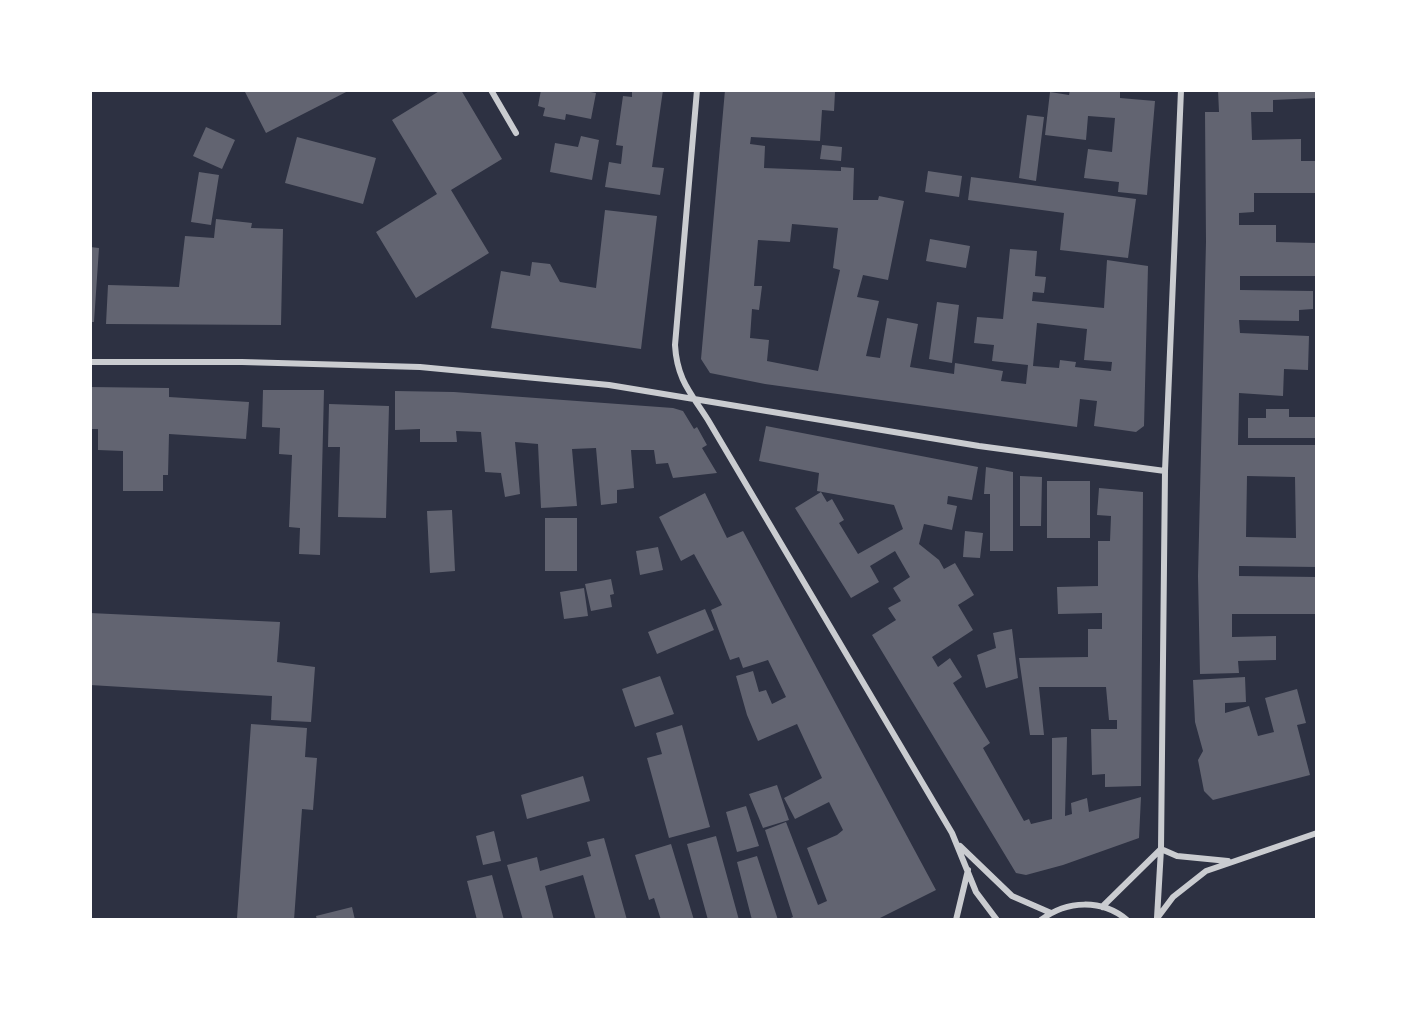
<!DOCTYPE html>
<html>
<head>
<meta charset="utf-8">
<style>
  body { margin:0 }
  #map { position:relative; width:1407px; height:1010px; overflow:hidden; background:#2d3142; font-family:Lora,serif }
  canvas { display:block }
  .frame { position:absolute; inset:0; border:92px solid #fff; pointer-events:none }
</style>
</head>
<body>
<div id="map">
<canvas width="1407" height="1010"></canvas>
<div class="frame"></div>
</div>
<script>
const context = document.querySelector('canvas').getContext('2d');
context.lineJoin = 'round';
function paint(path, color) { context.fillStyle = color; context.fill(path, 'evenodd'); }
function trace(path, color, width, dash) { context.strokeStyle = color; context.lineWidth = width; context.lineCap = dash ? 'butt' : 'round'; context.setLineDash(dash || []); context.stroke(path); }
paint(new Path2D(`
  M 244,90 L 350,90 L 266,133 Z
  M 441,90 L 461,90 L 502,159 L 451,190 L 489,253 L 416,298 L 376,232 L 437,194 L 392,120 Z
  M 541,90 L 579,90 L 596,93 L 591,119 L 566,114 L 565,120 L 543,116 L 545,108 L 538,106 Z
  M 632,90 L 663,90 L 652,167 L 664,168 L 660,195 L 605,187 L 609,162 L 621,164 L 623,146 L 616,145 L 623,96 L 632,97 Z
  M 725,90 L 835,92 L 834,111 L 822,110 L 820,141 L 751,137 L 750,144 L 765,146 L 764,168 L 841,171 L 841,167 L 854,168 L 853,200 L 878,200 L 879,196 L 904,201 L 888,280 L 863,275 L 857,297 L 879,301 L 866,356 L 880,358 L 887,318 L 918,324 L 910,367 L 954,374 L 955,363 L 1003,371 L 1001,381 L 1026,384 L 1028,365 L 992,361 L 994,345 L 974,343 L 977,317 L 1003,319 L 1010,249 L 1037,251 L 1035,276 L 1046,277 L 1044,293 L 1033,292 L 1032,301 L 1104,308 L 1107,260 L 1148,266 L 1144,426 L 1136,432 L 1094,426 L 1097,401 L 1080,399 L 1077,427 L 765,384 L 710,373 L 701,359 ZM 792,224 L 838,228 L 833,268 L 840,270 L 818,371 L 767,361 L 769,340 L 750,338 L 752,309 L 759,310 L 762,286 L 754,286 L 758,240 L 790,242 ZM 1037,323 L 1087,329 L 1084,360 L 1112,362 L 1111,371 L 1075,367 L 1076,362 L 1060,360 L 1059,368 L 1033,366 Z
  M 1070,90 L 1120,90 L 1120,98 L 1155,101 L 1147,195 L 1118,192 L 1119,182 L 1084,178 L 1088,149 L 1112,152 L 1115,118 L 1088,116 L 1086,140 L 1045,135 L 1050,92 L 1069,95 Z
  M 1218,90 L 1317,90 L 1317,98 L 1273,100 L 1273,112 L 1251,112 L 1252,140 L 1301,139 L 1301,161 L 1317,161 L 1317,193 L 1254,193 L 1254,212 L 1239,213 L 1239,225 L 1276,225 L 1276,242 L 1317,243 L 1317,276 L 1240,276 L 1240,290 L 1313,291 L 1313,309 L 1299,310 L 1299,321 L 1239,320 L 1240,333 L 1309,336 L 1308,370 L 1284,369 L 1283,396 L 1239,393 L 1238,445 L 1317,445 L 1317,567 L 1239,566 L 1239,576 L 1317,577 L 1317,614 L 1232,614 L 1232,637 L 1276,636 L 1276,660 L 1238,661 L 1239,673 L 1200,674 L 1198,576 L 1206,242 L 1205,112 L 1219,112 ZM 1247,476 L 1295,477 L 1296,538 L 1246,537 Z
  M 1027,115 L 1044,117 L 1036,181 L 1019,178 Z
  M 206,127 L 235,140 L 222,169 L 193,156 Z
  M 581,136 L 599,140 L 592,180 L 550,172 L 555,143 L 578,147 Z
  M 297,137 L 376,158 L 363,204 L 285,183 Z
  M 822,145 L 842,147 L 841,161 L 820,159 Z
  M 928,171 L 962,176 L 959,197 L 925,192 Z
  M 199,172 L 219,175 L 211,225 L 191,222 Z
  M 971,177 L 1136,199 L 1128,258 L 1060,250 L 1064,213 L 968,200 Z
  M 605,210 L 657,216 L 641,349 L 491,328 L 501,271 L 530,276 L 532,262 L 550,264 L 560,282 L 596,288 Z
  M 216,219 L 252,223 L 251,228 L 283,229 L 281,325 L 106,324 L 108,285 L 179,287 L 185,236 L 214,238 Z
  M 930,239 L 970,246 L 966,268 L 926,261 Z
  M 90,247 L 99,248 L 94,322 L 90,322 Z
  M 937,302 L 959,305 L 952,363 L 929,359 Z
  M 90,387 L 169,388 L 169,397 L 249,402 L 246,439 L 169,434 L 168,475 L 163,475 L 163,491 L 123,491 L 123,451 L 98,450 L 98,429 L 90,429 Z
  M 263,390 L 324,390 L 320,555 L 299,554 L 300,528 L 289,527 L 292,455 L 279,454 L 280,428 L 262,427 Z
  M 395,391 L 454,392 L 673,408 L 683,411 L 694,429 L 697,427 L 707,445 L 702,448 L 717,473 L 673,478 L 668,463 L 656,464 L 654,450 L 631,450 L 634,488 L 617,490 L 617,503 L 601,505 L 596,448 L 572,449 L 577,506 L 541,508 L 538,444 L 515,442 L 520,494 L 505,497 L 501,473 L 485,472 L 481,432 L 456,431 L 457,442 L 420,442 L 420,429 L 395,430 Z
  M 329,404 L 389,406 L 386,518 L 338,517 L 340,447 L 328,447 Z
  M 1266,409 L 1289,409 L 1289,417 L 1317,417 L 1317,438 L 1248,438 L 1248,418 L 1266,418 Z
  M 766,426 L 978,467 L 972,500 L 948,496 L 947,504 L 957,506 L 952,530 L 924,524 L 919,544 L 939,560 L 944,569 L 955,563 L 974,595 L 958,605 L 973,630 L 932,657 L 938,667 L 950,658 L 962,677 L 953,683 L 990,743 L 983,748 L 1024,821 L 1029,819 L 1031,824 L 1052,819 L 1052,738 L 1067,737 L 1065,816 L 1072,814 L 1071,803 L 1087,798 L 1089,812 L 1141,797 L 1139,838 L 1063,865 L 1026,875 L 1016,873 L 872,635 L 896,620 L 888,608 L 901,601 L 893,588 L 910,577 L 895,551 L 870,566 L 879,582 L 851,598 L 795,508 L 821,492 L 827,502 L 832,499 L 844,520 L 839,523 L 858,554 L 903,529 L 894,505 L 817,491 L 819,473 L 759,461 Z
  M 986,467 L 1013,472 L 1013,551 L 990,551 L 990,494 L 984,494 Z
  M 1020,476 L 1042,477 L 1041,526 L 1020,526 Z
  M 1047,481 L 1090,481 L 1090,538 L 1047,538 Z
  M 1099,488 L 1143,492 L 1141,786 L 1105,787 L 1105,774 L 1092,775 L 1091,729 L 1117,729 L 1117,720 L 1109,720 L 1106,687 L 1039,687 L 1044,735 L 1030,735 L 1019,658 L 1088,657 L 1088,629 L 1102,629 L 1102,613 L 1058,614 L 1057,587 L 1098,586 L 1098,541 L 1110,541 L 1111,516 L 1097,515 Z
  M 705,493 L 727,538 L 743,531 L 936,890 L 876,920 L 786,920 L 793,917 L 765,830 L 786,822 L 818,905 L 827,901 L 807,848 L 837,835 L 843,830 L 829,802 L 795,819 L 784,798 L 822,778 L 797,724 L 758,741 L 747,715 L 736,676 L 753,671 L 759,692 L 766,690 L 772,704 L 786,697 L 768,660 L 743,668 L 739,657 L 730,660 L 711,610 L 722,605 L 694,554 L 681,561 L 659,517 Z
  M 452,510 L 455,571 L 430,573 L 427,511 Z
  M 545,518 L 577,518 L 577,571 L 545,571 Z
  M 965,531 L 983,533 L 980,558 L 963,557 Z
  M 658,547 L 663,570 L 640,575 L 636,551 Z
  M 611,579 L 614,594 L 610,595 L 612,607 L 591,611 L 585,584 Z
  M 584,588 L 588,616 L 564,619 L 560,592 Z
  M 705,609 L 714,630 L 657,654 L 648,632 Z
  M 90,613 L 280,622 L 277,662 L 315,667 L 311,722 L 271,720 L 272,696 L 90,685 Z
  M 1012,629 L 1018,678 L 986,688 L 977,655 L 996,648 L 993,633 Z
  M 660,676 L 674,714 L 635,727 L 622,689 Z
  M 1245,677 L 1246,702 L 1225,703 L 1225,713 L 1249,706 L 1258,736 L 1274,732 L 1265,698 L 1297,689 L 1306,723 L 1297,725 L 1310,775 L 1213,800 L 1204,791 L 1198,760 L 1203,751 L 1195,722 L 1193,680 Z
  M 251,724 L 307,728 L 305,757 L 317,758 L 313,810 L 302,809 L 294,920 L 230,920 L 237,918 Z
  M 682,725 L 710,827 L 669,838 L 647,758 L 662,754 L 656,733 Z
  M 583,776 L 590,801 L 527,819 L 521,795 Z
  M 777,785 L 789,820 L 763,828 L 749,794 Z
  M 746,806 L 759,846 L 737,852 L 726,812 Z
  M 494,831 L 501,861 L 483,865 L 476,836 Z
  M 716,836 L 739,920 L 708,920 L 687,844 Z
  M 604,838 L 627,920 L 596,920 L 583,875 L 545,886 L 554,920 L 523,920 L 507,865 L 537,857 L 540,871 L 591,856 L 587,842 Z
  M 671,844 L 694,920 L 661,920 L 654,898 L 649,900 L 635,855 Z
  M 757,856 L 778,920 L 752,920 L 737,862 Z
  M 492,875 L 504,920 L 477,920 L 467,881 Z
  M 352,907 L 355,920 L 317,920 L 316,916 Z`), '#626471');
trace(new Path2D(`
  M 491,90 L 516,133
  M 697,90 L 675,345 C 677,380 691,393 708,420 L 952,833 L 976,892 L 997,920
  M 90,362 L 242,362 L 420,367 L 609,385 L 979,446 L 1165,471
  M 960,846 L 1012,896 L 1051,913
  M 1161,849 L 1177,856 L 1228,861
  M 1102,907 L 1161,849
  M 1158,917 L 1173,897 L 1206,871 L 1317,833
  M 1157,918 L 1161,849 L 1165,471 L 1181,90
  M 956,920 L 968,870
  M 1041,920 C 1067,900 1102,899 1127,920`), '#caccd0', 6);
</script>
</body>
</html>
